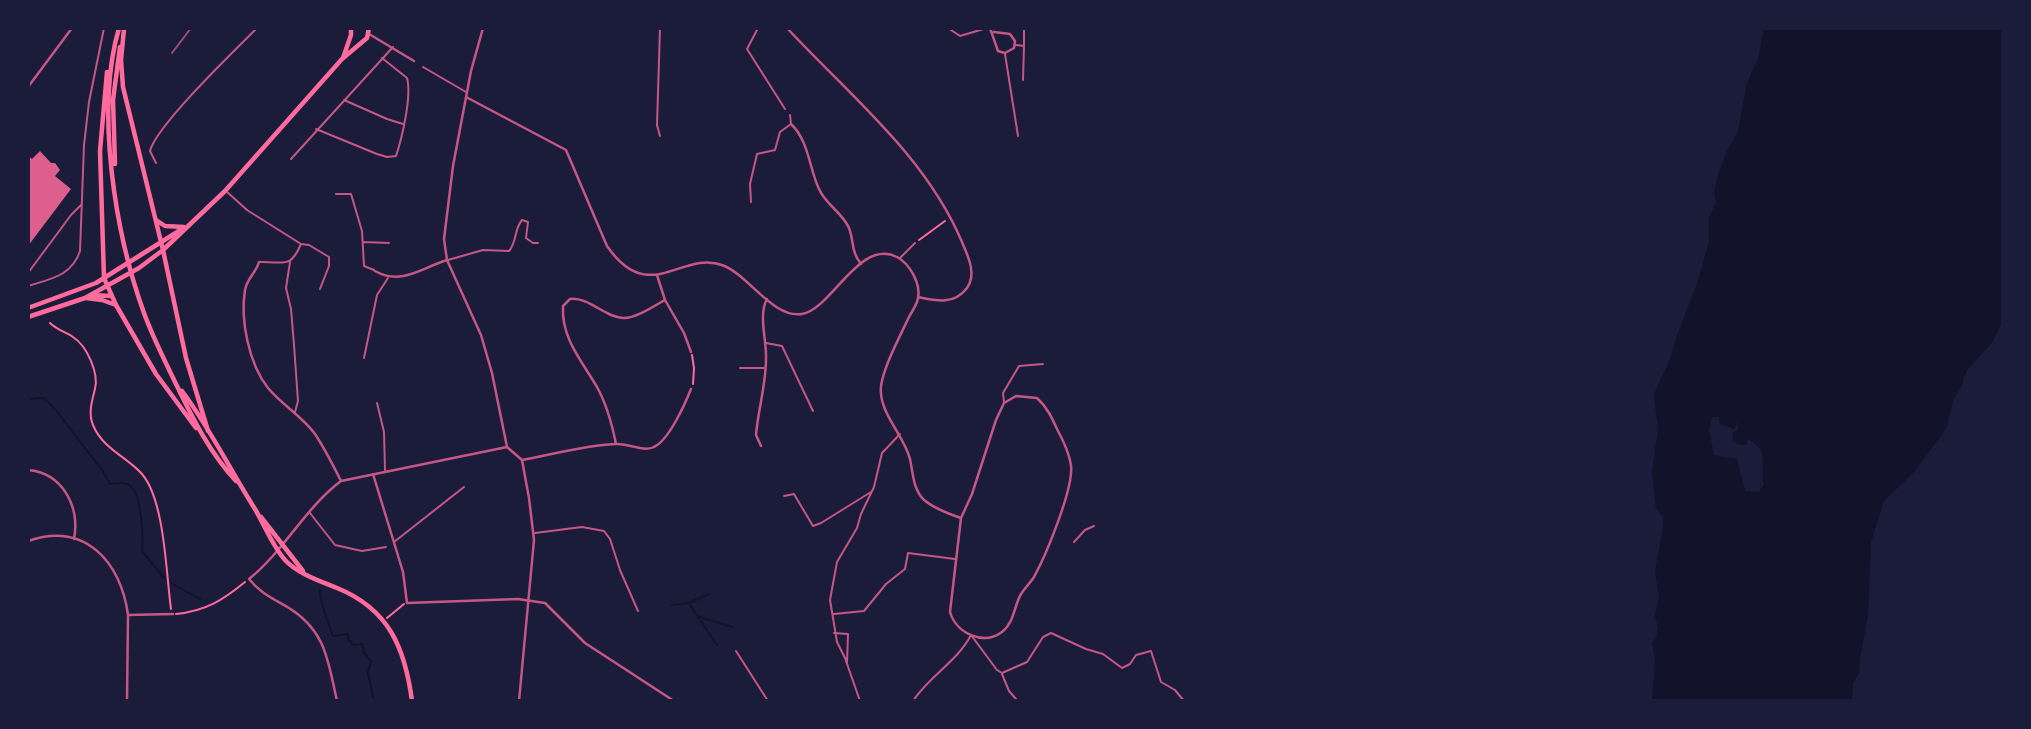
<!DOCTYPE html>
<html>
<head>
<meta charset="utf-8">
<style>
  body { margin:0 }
  #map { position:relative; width:2031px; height:729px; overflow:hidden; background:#1b1b3a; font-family:Manrope,sans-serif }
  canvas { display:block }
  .frame { position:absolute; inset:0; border:30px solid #1b1b3a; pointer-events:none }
</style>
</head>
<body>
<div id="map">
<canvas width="2031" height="729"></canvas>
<div class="frame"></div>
</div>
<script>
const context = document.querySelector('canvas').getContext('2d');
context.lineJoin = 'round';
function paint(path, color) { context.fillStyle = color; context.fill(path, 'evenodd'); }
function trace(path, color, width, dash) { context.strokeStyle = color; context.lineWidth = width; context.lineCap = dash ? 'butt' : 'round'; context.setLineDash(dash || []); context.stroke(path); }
paint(new Path2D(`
  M 1764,28 L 2003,28 L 2003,321 L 1992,343 L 1968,369 L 1963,379 L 1963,384 L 1953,400 L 1947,426 L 1943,433 L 1914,472 L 1884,501 L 1871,542 L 1868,614 L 1860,658 L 1859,674 L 1853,683 L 1852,701 L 1652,701 L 1655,660 L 1652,643 L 1656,637 L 1658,628 L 1655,615 L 1659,597 L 1655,571 L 1663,527 L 1663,517 L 1656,508 L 1652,471 L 1658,430 L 1654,394 L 1671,357 L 1676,338 L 1698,281 L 1709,241 L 1709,218 L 1716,203 L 1714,192 L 1718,175 L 1726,153 L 1738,131 L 1747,83 L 1758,59 ZM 1712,417 L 1719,417 L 1720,424 L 1734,429 L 1739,420 L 1738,430 L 1733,433 L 1733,440 L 1737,444 L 1746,445 L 1748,439 C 1772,453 1759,464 1764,485 L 1758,492 L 1746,491 L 1744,487 L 1737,459 L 1714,455 L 1709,430 Z`), '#12122b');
trace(new Path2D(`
  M 28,399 L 44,398 L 55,409 L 102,470 L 110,484 C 118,483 126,481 132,488 C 142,497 143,538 142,551 L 164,578
  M 171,583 L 201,600
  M 320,590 C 320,605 328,621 333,636 L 348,634 L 348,639 L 354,645 L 362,644 L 364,653 L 371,661 L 368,673 L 374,701
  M 689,603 L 709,594
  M 672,605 L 689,603 L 697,616 L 732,627
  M 698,617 L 717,645`), '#12122b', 2);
paint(new Path2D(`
  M 40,151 L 51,163 L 55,163 L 60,170 L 55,176 L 71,189 L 28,246 L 28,156 L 32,159 Z`), '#dd5f8e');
trace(new Path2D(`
  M 919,240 L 945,221
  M 50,323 C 57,330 66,332 73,337 C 87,346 99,373 95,389 C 92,401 88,413 93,425 C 102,448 127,457 142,474 C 165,501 166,574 171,609
  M 692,355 L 694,368 L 693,384
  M 176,614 C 206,611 223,600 245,582
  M 387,618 L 404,604`), '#ff6b9d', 2);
trace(new Path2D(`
  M 660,28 L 657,125 L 660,136
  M 758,28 L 747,49 L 785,109
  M 948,28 L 960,36 L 987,28
  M 1024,28 L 1024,45
  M 1016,45 L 1024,46 L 1023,80
  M 1005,54 L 1018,136
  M 423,67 L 466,92
  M 344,100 L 387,119 L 403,124
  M 316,129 L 377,154 L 387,157 L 396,156 C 402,138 412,96 407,78 L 382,58
  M 291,159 L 393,47
  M 156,163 L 150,151 C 156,126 235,50 257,28
  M 226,191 L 247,210 L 301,244
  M 336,194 L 351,194 L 362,231 L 364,266 L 374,270
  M 751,202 L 750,184 L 757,154 L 775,150 L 780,132 L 791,124 L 790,115
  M 363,242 L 389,243
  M 900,258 L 915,243
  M 448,260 L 483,250 L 509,251 C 517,242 514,229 522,220 L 528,222 L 526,238 L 533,243 L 538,243
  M 260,262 C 283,261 290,270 301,244 L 309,245 L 329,257 L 329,266 L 320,289
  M 290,262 L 286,288 L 291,309 L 294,345 L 298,401 L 295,412
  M 28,273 L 71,215 L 82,204
  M 28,286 C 50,279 72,276 80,251 L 84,145 L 89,102 L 104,28
  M 766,343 L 782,346 L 813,411
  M 364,358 L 377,295 L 388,278
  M 740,368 L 764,368
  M 1004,402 L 1003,393 L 1019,366 L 1043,364
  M 377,403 L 384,432 L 385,470
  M 784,496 L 794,494 L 813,526 L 821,523 L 871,492
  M 310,513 L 335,545 L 362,551 L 386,547
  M 535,533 L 582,527 L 604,531 L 610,539 L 620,570 L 638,611
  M 394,542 L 464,487
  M 1074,542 L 1085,530 L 1094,526
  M 834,614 L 864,611 L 886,584 L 905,569 L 908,553 L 955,559
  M 834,633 L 848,634 L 847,663
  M 736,651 L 768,701
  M 1002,674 L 1009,691 L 1016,699
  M 860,701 L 845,658 L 837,642 L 830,600 L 837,562 L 857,528 L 861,514 L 874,487 L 882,453 L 900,434
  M 913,701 C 929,676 957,662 971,635 L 997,670 L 1002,673 L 1027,662 L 1043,637 L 1051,633 L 1086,649 L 1103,654 L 1122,668 L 1130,664 L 1136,655 L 1151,651 L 1161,682 L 1175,690 L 1184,701`), '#c65784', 2);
trace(new Path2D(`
  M 483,28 L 471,71 L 453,166 L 444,239 L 447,260 L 481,335 L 492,373 L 507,447
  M 787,28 C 850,96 925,155 962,242 C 968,256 977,274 967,288 C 954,305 937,301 918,297
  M 990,28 L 998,51 L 1005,53 L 1014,48 L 1015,41 L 1010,34 L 994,32
  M 369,34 L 414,61
  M 28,87 L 72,28
  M 466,97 L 566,150 L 607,246 C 649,307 682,250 722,265 C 748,274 773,319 802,314 C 832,309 859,238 897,257 C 910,264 921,284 918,298 C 917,305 912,311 909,317 C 900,336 884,366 881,386 C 878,412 904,435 910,459 C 913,473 913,488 923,499 C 933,508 949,514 961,518
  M 791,124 C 809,141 809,168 819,189 C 826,205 842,212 849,228 C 854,241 851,252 861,264
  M 259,262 C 256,273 247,278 245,290 C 240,320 249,364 268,388 C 282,405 302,416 315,434 C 325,449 333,465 341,481
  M 375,271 C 401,286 421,268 447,260
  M 665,300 L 684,333 L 691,352
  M 1016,396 L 1037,398 C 1047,407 1052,418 1057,429 C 1063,440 1069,453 1071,465 C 1074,488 1046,555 1034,577 C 1030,583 1025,588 1021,594 C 1014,606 1014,623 1002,632 C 983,646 956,633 950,612 L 961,518 L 972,494 L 996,420 L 1004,403 Z
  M 616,444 C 612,424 607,405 597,387 C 582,361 561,338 563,306 L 570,299 C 590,297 604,317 623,318 C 635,319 654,306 665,300 L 657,275
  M 761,446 L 756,435 C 758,410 766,385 766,359 C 767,341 758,315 767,299
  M 522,460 C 551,455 589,444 617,444 C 629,444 644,452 654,447 C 669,440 685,404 691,389
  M 28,470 C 63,473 80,507 74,539
  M 373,474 L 403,572 L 407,603 L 518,599 L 545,603 L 585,643 L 674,701
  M 28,541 C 85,521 121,562 128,615 L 127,701
  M 128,615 L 173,614
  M 337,701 C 328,661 326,631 289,608 C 274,599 260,593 249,579 C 284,551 305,508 341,481 L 507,447 L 522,460
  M 519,701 L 534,540 L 529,498 L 522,460`), '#c65784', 2.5);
trace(new Path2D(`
  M 119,28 C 95,110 115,233 144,313 C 153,338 165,361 177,386 C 193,419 210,453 236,481
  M 124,29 L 121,60 L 123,87 L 163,250 L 186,358 L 208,431
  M 343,58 L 351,35 L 351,28
  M 107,72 L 100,151 L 104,278 L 116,305 L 156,374 L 196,428
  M 115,164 L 113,100 L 120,47
  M 156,220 L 165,226 L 184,227
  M 92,295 L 111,296
  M 86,298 L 102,300 L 116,305
  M 28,308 L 96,283 L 182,229
  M 28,317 L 85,298 L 139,268 L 163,250 L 225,191 L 342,59 L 367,38 L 369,28
  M 182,391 C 210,428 230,470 255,509 C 265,526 272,545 285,560 C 298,574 320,581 337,588 C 389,609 405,648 412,701
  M 261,517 L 303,571`), '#ff6b9d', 4.5);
trace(new Path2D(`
  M 172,53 L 191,28`), '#a44b75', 2);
</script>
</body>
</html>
